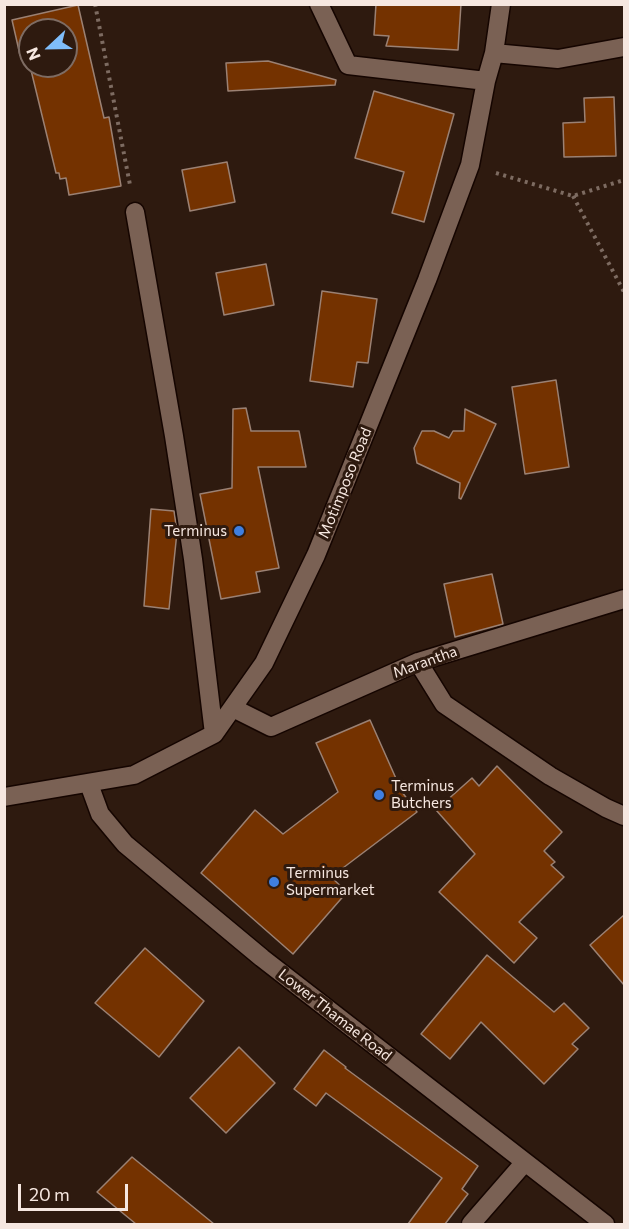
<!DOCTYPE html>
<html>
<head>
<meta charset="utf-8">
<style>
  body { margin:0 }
  #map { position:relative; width:629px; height:1229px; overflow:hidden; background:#2e1a0f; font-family:Commissioner,sans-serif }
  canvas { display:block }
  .frame { position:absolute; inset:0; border:6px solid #f6e7e0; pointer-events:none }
  .north { position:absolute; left:18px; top:18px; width:60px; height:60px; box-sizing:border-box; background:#2e1a0f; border:2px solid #7e6c63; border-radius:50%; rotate:248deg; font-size:16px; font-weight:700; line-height:24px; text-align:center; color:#f6e7e0 }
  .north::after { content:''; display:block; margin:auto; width:21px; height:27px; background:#7fbdfa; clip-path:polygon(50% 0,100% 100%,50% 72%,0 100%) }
  .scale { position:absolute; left:18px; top:1184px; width:110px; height:27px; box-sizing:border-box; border:3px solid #f6e7e0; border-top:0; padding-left:8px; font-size:18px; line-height:21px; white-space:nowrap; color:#f6e7e0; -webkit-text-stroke:4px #2e1a0f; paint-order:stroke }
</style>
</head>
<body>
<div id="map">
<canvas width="629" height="1229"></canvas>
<div class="frame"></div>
<div class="north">N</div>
<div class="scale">20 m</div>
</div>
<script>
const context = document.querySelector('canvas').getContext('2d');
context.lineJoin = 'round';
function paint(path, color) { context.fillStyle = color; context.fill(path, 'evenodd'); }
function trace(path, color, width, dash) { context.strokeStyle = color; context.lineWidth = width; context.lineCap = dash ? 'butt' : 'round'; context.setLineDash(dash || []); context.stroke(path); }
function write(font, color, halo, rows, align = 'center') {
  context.font = font + ' Commissioner,sans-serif'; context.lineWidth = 6; context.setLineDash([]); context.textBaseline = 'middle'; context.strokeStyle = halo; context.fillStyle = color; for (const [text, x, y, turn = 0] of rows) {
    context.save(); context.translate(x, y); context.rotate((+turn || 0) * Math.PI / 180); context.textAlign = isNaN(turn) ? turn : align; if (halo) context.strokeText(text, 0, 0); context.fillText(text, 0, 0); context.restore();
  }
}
const building = new Path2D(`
  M 376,4 L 461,4 L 458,50 L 386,46 L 389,36 L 374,35 Z
  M 78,5 L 104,118 L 109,117 L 121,186 L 69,195 L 66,178 L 60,179 L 59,173 L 56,173 L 30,66 L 66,66 L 66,30 L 30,30 L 30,66 L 27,53 L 20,55 L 12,20 Z
  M 268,61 L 336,80 L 335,85 L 228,91 L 226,63 Z
  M 374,91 L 454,114 L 424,222 L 392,213 L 404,172 L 355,158 Z
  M 614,97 L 616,156 L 564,157 L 563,123 L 585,122 L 584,98 Z
  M 227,162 L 235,202 L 190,211 L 182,170 Z
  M 266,264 L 274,305 L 224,315 L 216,273 Z
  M 322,291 L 377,299 L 368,363 L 357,362 L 353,387 L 310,381 Z
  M 556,380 L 569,467 L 525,474 L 512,387 Z
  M 246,408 L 251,431 L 299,431 L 306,467 L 258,467 L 279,568 L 256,572 L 260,592 L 221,599 L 200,494 L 232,488 L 233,409 Z
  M 465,409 L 496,424 L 461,499 L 459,498 L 460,483 L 417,463 L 414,448 L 422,431 L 434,431 L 449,438 L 453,431 L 464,431 Z
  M 151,509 L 174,511 L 177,532 L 169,609 L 144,606 Z
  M 492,574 L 503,624 L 455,637 L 444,584 Z
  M 370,720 L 402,792 L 417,812 L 331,877 L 347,892 L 293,954 L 201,873 L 255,810 L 283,834 L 338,792 L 316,743 Z
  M 497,766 L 562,832 L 544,851 L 555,862 L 551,865 L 564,877 L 519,922 L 537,938 L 514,963 L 439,892 L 475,854 L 436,810 L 472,778 L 479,786 Z
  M 624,915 L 624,985 L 590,945 Z
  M 145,948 L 204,1001 L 159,1057 L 95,1003 Z
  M 487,955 L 554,1012 L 564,1003 L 589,1028 L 572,1044 L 578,1049 L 544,1084 L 481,1022 L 450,1059 L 421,1034 Z
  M 239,1047 L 275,1083 L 226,1133 L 190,1098 Z
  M 324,1050 L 346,1067 L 345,1068 L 478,1166 L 462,1189 L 468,1194 L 445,1224 L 408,1224 L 442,1178 L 326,1093 L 316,1106 L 294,1089 Z
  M 132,1157 L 214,1224 L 136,1224 L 97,1192 Z`);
paint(building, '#743200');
trace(building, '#9b8173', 1.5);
const minor = new Path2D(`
  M 319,4 L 348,65 L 486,81
  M 494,53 L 558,59 L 624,47
  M 135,212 L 174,436 L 193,559 L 214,734
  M 418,662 L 444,704 L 550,776 L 606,808 L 624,816
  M 233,708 L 271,727 L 418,662 L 624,599
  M 89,784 L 100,814 L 125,844 L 262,958 L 605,1224
  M 4,797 L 134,775 L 214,734 L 264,663 L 316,555 L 427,280 L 470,165 L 486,81 L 494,53 L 501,4
  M 471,1224 L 525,1162`);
trace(minor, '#150500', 21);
trace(new Path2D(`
  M 95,4 L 130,185
  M 496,173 L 573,196 L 624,180
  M 573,196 L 624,292`), '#7d6b61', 4, [3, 4.5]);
trace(minor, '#7a6154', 18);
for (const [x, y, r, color] of [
  [239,531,6,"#3f7fe0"],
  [379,795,6,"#3f7fe0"],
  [274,882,6,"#3f7fe0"]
]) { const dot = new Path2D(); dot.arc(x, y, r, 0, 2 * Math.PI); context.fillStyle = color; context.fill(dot); trace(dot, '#2e1a0f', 2); }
write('15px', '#f6e7e0', '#2e1a0f', [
  ["Motimposo Road",345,483,-68],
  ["Marantha",425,662,-20],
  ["Lower Thamae Road",335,1015,38]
]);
write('15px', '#f6e7e0', '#2e1a0f', [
  ["Terminus",227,531,"right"],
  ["Terminus",391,786],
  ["Butchers",391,803],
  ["Terminus",286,873],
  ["Supermarket",286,890]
], 'left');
</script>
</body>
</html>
